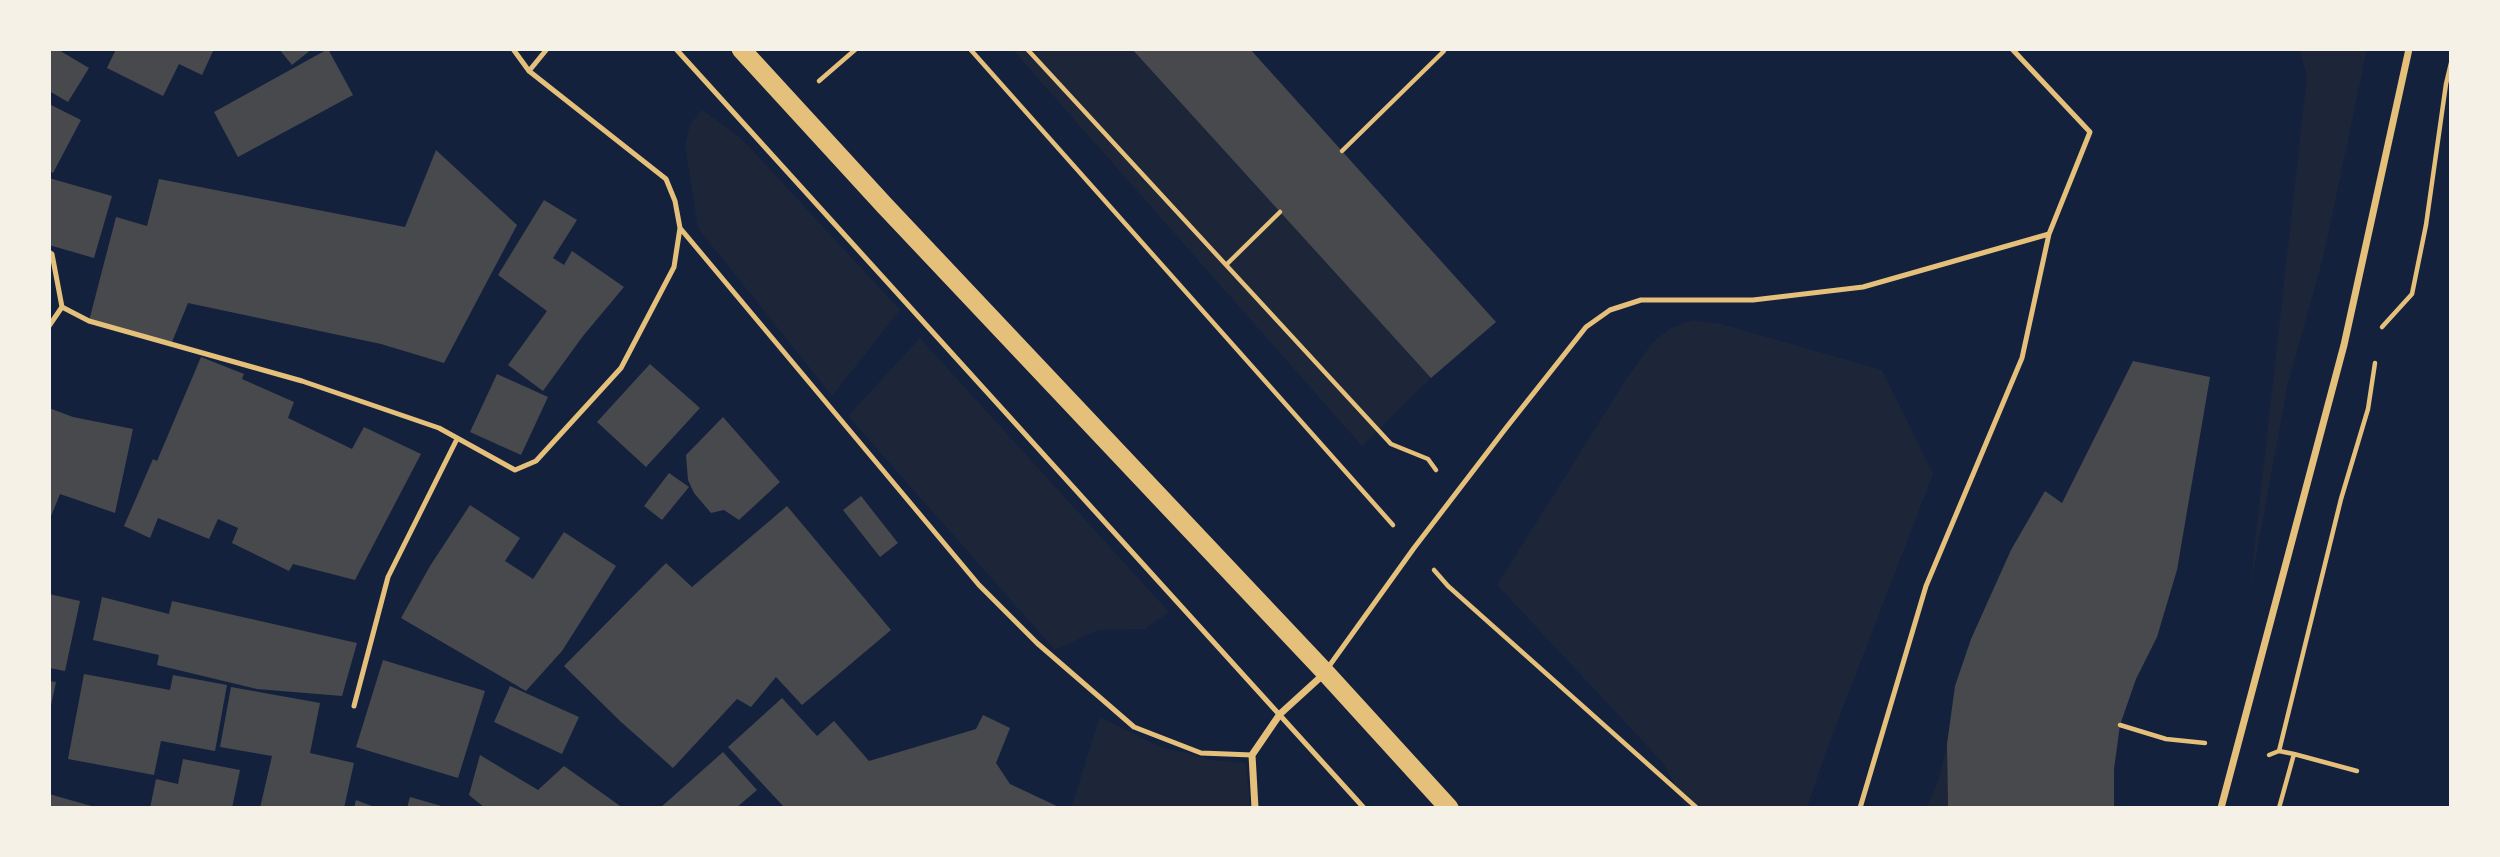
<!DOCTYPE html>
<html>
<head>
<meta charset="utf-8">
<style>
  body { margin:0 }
  #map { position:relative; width:2500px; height:857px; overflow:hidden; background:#14213d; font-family:Raleway,sans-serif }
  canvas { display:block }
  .frame { position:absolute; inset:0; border:51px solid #f6f1e7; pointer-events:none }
</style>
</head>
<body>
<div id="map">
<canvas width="2500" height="857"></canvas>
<div class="frame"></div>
</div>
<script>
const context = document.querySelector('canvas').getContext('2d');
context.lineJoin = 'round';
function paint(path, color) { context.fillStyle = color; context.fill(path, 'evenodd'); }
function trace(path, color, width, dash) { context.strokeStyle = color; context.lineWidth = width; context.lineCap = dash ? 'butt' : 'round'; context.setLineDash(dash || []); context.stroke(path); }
paint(new Path2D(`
  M 1012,49 L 1132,49 L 1431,378 L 1362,446 Z
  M 2299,49 L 2367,49 L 2324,254 L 2288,383 L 2250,589 L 2307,75 Z
  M 702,110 L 741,138 L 900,310 L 832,396 L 698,228 L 685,145 L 690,124 Z
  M 1693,320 L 1721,324 L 1882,370 L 1933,474 L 1825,754 L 1807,808 L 1687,808 L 1664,764 L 1497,585 L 1627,378 L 1653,342 L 1671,328 Z
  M 920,338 L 1169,612 L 1145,629 L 1098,630 L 1055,650 L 848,416 Z
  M 1100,717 L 1158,746 L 1212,760 L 1246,763 L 1250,808 L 1071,808 Z
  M 1947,744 L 1948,808 L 1927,808 L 1940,775 Z`), '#1d2539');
paint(new Path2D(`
  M 49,49 L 57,49 L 89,68 L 68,102 L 49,91 Z
  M 116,49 L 214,49 L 202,75 L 179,64 L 163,96 L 107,68 Z
  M 279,49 L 312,49 L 292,65 Z
  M 328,49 L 353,95 L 238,157 L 214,112 Z
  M 1132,49 L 1250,49 L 1496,322 L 1431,378 Z
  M 49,104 L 81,120 L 53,173 L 49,170 Z
  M 436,150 L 517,225 L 444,363 L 381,344 L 188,303 L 172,342 L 89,321 L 116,217 L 147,226 L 159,179 L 405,227 Z
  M 49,178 L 112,196 L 94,258 L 49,245 Z
  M 544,200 L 577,220 L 553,258 L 564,265 L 572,251 L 624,287 L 583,336 L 543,391 L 508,365 L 547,311 L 498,275 Z
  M 201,357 L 244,374 L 242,379 L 294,402 L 288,418 L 352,449 L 364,427 L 421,454 L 355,580 L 293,564 L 289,571 L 232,543 L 238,528 L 218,519 L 209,539 L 158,518 L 150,538 L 124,526 L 153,459 L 157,461 Z
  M 2133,361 L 2210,377 L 2177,570 L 2157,637 L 2136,679 L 2120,725 L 2114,769 L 2114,808 L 1948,808 L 1947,744 L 1955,686 L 1971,639 L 2011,550 L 2045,491 L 2062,503 Z
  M 650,364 L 700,408 L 646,467 L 597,422 Z
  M 497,374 L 548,397 L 521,455 L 470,432 Z
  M 49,408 L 73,417 L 133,429 L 115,513 L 60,494 L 49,521 Z
  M 723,417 L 780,482 L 739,520 L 724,510 L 711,513 L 694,493 L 688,480 L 686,455 Z
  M 669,473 L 689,487 L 662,520 L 644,506 Z
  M 861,496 L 898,543 L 880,557 L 843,510 Z
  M 470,505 L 520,538 L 505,561 L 533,579 L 564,532 L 616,566 L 562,651 L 526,691 L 401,618 L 430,566 Z
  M 787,506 L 891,630 L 802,705 L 776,677 L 751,707 L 737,699 L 673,768 L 620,721 L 564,666 L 666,563 L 692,587 Z
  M 49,594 L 80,601 L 65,671 L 49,668 Z
  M 102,597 L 169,614 L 172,601 L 357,643 L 342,696 L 257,689 L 157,665 L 159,655 L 93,640 Z
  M 383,660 L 485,691 L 458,778 L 356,747 Z
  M 84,674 L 170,690 L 173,675 L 227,685 L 215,751 L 161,741 L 154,775 L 68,759 Z
  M 49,681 L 56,682 L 50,710 L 49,709 Z
  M 510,686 L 579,717 L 562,754 L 494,722 Z
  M 231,687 L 320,703 L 310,753 L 354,763 L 344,808 L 260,808 L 272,756 L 220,747 Z
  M 782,698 L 817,736 L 834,721 L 869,761 L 976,729 L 983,715 L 1010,728 L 996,763 L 1010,784 L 1061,808 L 785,808 L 728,747 Z
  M 723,752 L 757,790 L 736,808 L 660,808 Z
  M 480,755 L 538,790 L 564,766 L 623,808 L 485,808 L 469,795 Z
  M 183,759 L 240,770 L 232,808 L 150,808 L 156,779 L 178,784 Z
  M 49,794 L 95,807 L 95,808 L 49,808 Z
  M 410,797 L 445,807 L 445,808 L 407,808 Z
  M 356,800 L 377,808 L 354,808 Z`), '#48494c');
trace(new Path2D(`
  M 970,49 L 1393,525
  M 1027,49 L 1391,444 L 1428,459 L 1436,470
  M 819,81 L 856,49
  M 1342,151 L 1444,51
  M 1226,265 L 1280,212
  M 2382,327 L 2412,294 L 2426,225 L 2446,84 L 2451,63
  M 1434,570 L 1448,586 L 1697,808
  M 2120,725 L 2166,739 L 2205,743
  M 2279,751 L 2341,499 L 2368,409 L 2375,363
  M 2269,755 L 2279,751 L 2294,754 L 2357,771
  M 2279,808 L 2294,754`), '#e5c07b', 4.5);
trace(new Path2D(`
  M 513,49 L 529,71
  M 676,49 L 1364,808
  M 680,228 L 979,585 L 1037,643 L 1134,727 L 1201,753 L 1252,755
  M 49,252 L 52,254 L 62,307
  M 49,326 L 62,307 L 89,321 L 302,381 L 439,428 L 515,470 L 536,461 L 621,368 L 674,267 L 680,228 L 675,201 L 666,179 L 529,71 L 547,49
  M 1327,669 L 1414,548 L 1506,428 L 1586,327 L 1610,310 L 1641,300 L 1753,300 L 1863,287 L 2049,234
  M 354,706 L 388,577 L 457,439
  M 1860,808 L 1926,586 L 2022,358 L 2049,234 L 2090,132 L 2012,49`), '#e5c07b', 5);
trace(new Path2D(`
  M 1255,808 L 1252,755 L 1280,714 L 1325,673
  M 2221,808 L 2344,345 L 2409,49`), '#e5c07b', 7);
trace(new Path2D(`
  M 741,49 L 885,206 L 1325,672 L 1449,808`), '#e5c07b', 19);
</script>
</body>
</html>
